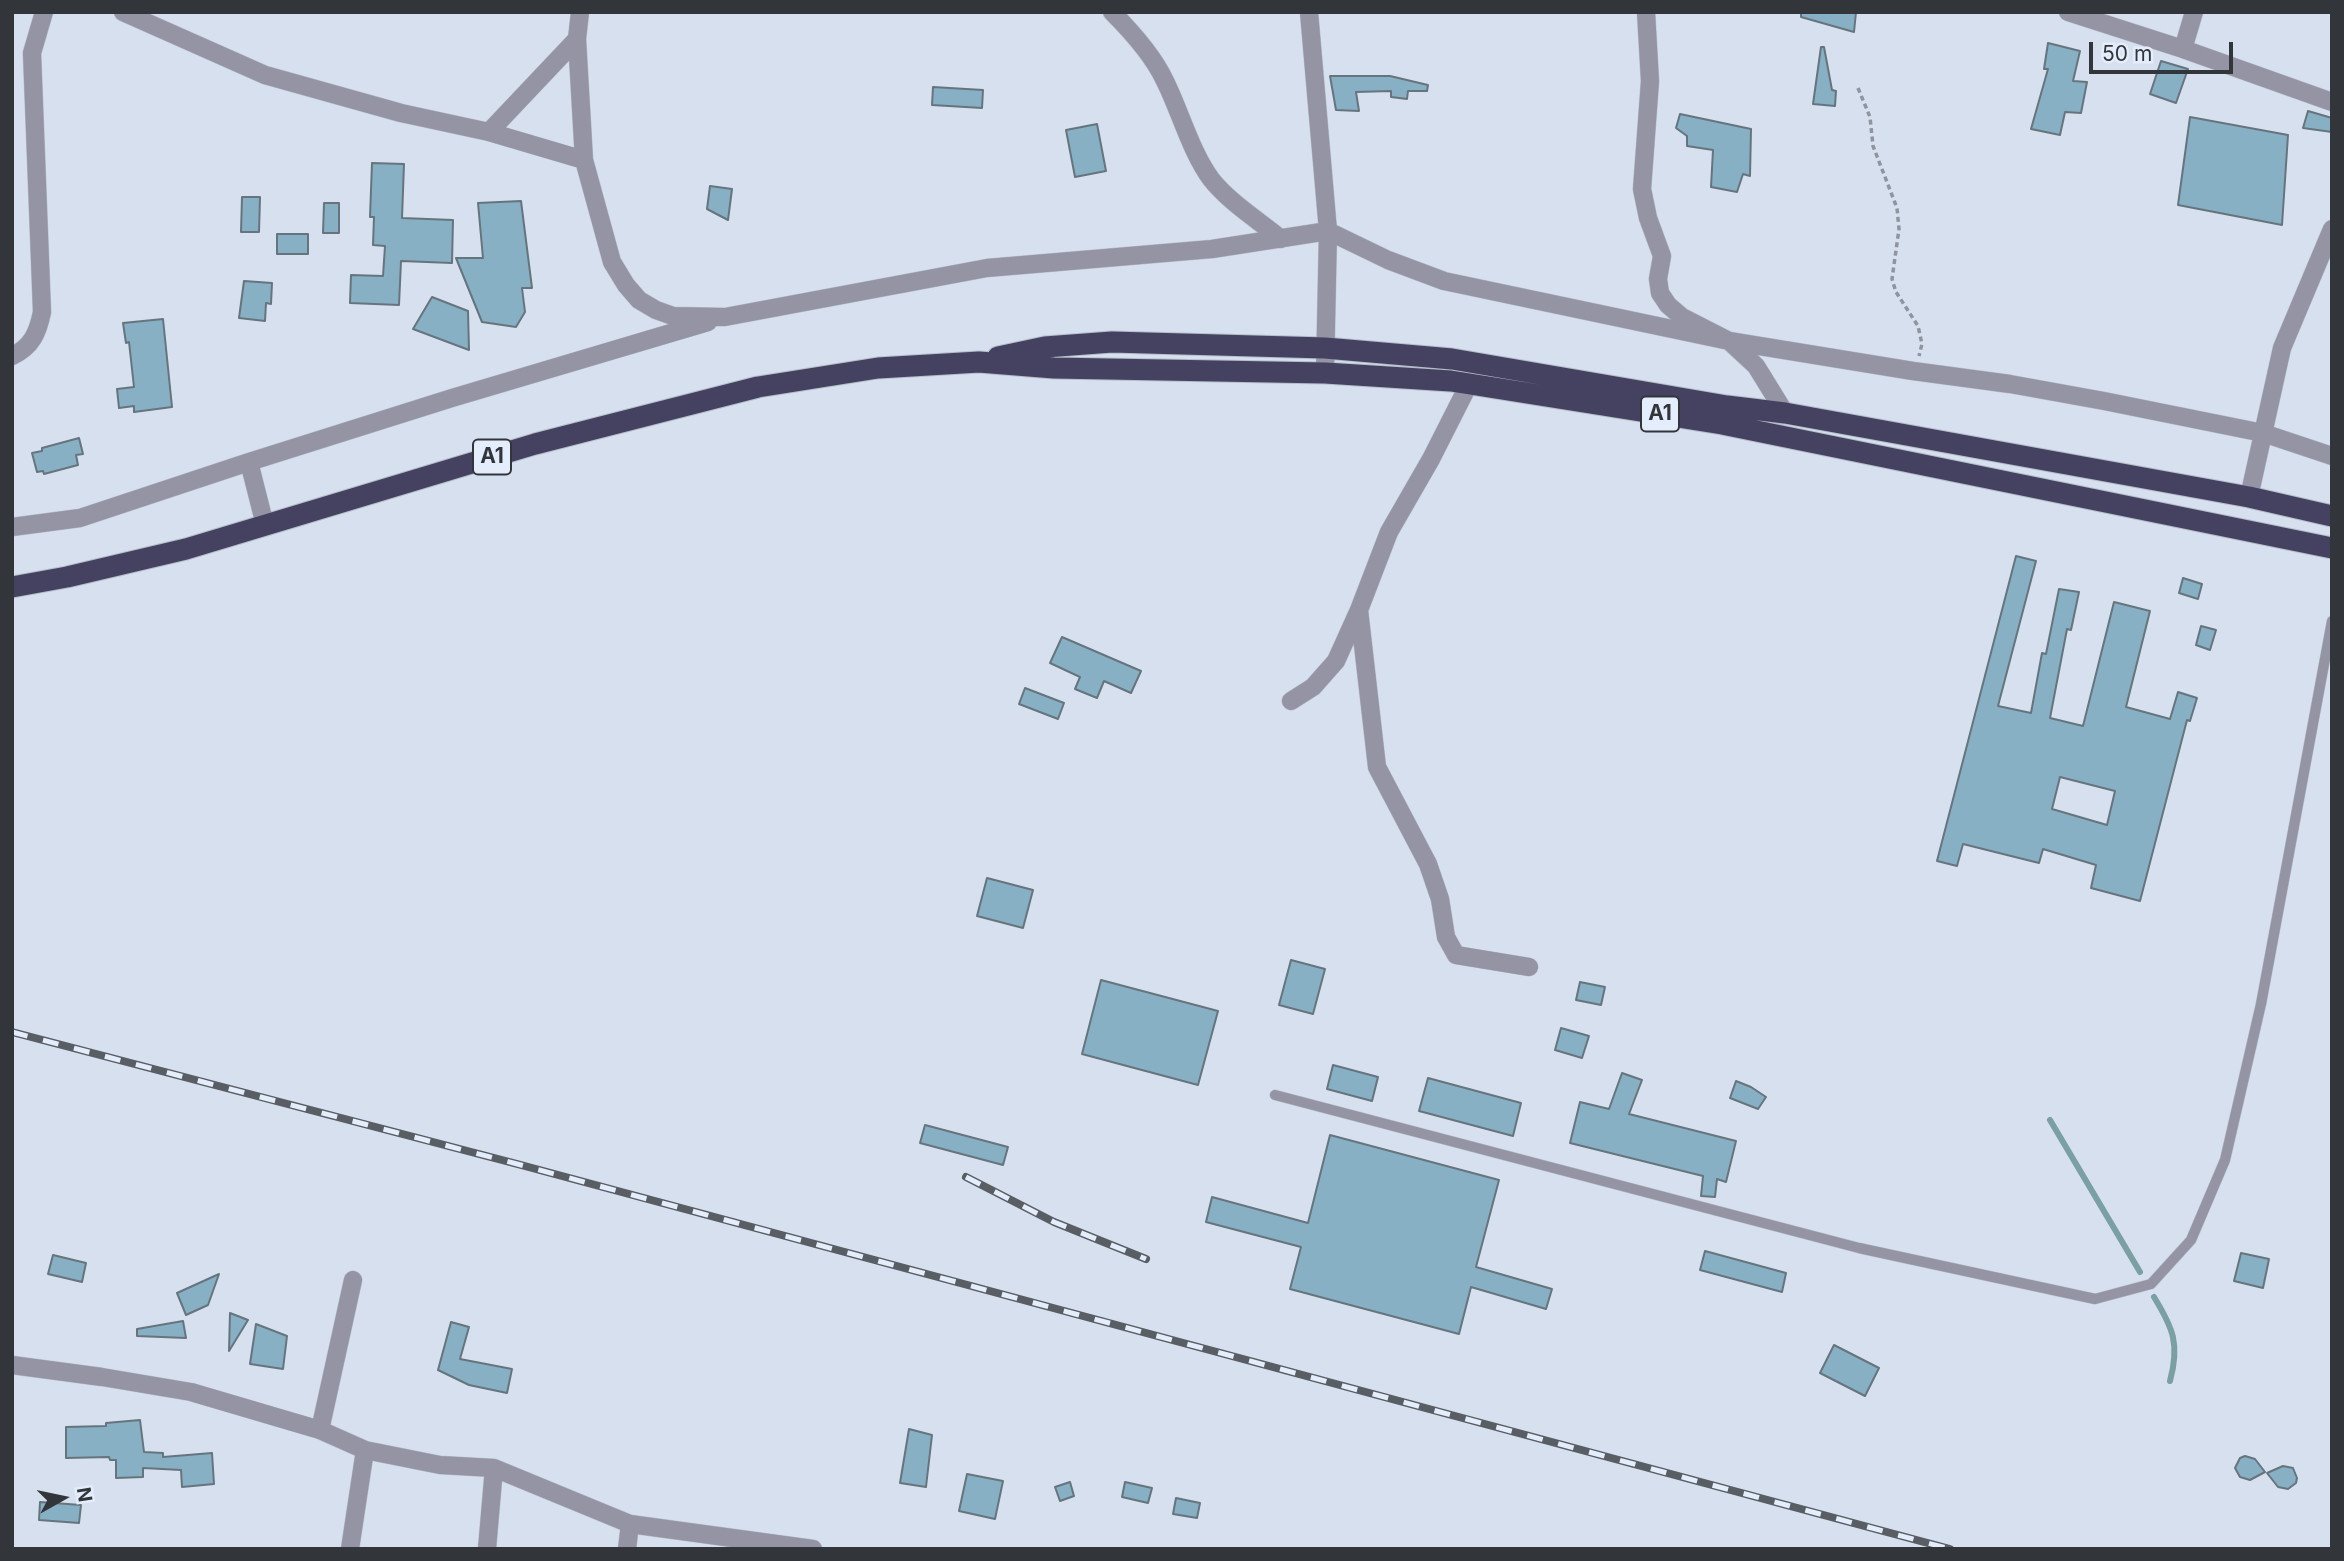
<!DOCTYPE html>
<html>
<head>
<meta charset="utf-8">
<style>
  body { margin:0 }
  #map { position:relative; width:2344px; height:1561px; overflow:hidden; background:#d7e0ee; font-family:Inter,sans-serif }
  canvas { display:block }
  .frame { position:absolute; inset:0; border:14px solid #32353a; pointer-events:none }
  .north { position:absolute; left:28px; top:1463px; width:70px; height:70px; -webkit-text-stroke:5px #e4edfb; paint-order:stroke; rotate:81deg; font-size:19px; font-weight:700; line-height:28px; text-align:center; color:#32353a }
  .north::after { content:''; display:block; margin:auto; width:24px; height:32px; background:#32353a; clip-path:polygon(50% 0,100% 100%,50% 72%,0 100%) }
  .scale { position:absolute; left:2089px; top:42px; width:144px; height:32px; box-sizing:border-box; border:4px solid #32353a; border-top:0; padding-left:9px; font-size:21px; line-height:24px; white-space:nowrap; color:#32353a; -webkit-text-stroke:5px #e4edfb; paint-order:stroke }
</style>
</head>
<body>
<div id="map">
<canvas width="2344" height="1561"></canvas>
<div class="frame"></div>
<div class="north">N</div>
<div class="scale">50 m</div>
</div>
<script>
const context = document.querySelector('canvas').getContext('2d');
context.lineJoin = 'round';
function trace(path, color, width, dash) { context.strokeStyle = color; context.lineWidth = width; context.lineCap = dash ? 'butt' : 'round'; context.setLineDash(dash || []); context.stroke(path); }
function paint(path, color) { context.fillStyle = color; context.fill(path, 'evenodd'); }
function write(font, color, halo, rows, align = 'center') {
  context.font = font + ' Inter,sans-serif'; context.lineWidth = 6; context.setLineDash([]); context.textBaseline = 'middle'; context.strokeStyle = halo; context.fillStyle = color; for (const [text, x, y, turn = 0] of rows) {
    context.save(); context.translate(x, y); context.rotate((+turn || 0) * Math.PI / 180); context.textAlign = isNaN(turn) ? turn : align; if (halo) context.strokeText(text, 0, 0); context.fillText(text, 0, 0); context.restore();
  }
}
trace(new Path2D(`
  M 2050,1120 L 2140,1272
  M 2154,1297 C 2173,1328 2180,1344 2170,1381`), '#7ba0a4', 6);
const building = new Path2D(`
  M 1801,12 L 1856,12 L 1854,32 L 1801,17 Z
  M 2048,43 L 2080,51 L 2073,81 L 2087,82 L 2081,113 L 2065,112 L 2060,135 L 2031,129 L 2048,69 L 2044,69 Z
  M 1821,47 L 1824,47 L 1832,90 L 1836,91 L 1835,106 L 1813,104 Z
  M 2161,61 L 2188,69 L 2176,103 L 2150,94 Z
  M 1330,76 L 1390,76 L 1428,85 L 1427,91 L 1408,91 L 1407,99 L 1391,97 L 1391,91 L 1356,92 L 1359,111 L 1336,110 Z
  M 933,87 L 983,90 L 982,108 L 932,105 Z
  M 2308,111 L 2332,118 L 2332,132 L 2303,128 Z
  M 1680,114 L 1751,129 L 1750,176 L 1743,174 L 1737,192 L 1711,187 L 1713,150 L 1687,146 L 1687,136 L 1676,128 Z
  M 2190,117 L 2288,135 L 2282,225 L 2178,205 Z
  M 1097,124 L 1106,171 L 1075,177 L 1066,130 Z
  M 372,163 L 404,164 L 402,218 L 453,220 L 452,263 L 401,261 L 399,305 L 350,303 L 351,275 L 383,276 L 385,246 L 373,245 L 374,217 L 370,217 Z
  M 710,186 L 732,189 L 728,220 L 707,209 Z
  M 242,197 L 260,197 L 259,232 L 241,232 Z
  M 521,201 L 532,288 L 522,288 L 525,312 L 516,327 L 482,322 L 456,258 L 483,258 L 478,203 Z
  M 324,203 L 339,203 L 339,233 L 323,233 Z
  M 277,234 L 308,234 L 308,254 L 277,254 Z
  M 244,281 L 272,283 L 271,304 L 266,303 L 265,321 L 239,318 Z
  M 432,297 L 468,311 L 469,350 L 413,329 Z
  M 163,319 L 172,407 L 134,412 L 134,406 L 119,408 L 117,389 L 134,387 L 129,342 L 126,343 L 123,323 Z
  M 79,438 L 83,454 L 76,455 L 78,465 L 44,474 L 43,471 L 37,472 L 32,453 L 42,451 L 42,448 Z
  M 2016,556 L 2036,561 L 1998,706 L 2031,713 L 2042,653 L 2046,654 L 2059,589 L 2079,592 L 2071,630 L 2067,629 L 2050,718 L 2083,726 L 2114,602 L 2150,611 L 2126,707 L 2170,719 L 2178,692 L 2197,698 L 2190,721 L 2187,720 L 2140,901 L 2091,888 L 2096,865 L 2043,849 L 2039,863 L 1963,844 L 1957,866 L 1937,861 ZM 2060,777 L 2115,791 L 2107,825 L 2052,809 Z
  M 2183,578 L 2202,584 L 2198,599 L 2179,593 Z
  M 2201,626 L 2216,630 L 2210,650 L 2196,645 Z
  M 1062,637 L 1141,671 L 1131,693 L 1104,681 L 1097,698 L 1075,689 L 1080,677 L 1050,663 Z
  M 1025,688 L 1064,703 L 1058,719 L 1019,704 Z
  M 987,878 L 1033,890 L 1023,928 L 977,916 Z
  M 1291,960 L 1325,969 L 1313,1014 L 1279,1005 Z
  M 1101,980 L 1218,1011 L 1198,1085 L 1082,1054 Z
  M 1580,982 L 1605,987 L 1601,1005 L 1576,1000 Z
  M 1561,1028 L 1589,1036 L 1582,1058 L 1555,1050 Z
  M 1333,1065 L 1378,1077 L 1372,1101 L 1327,1089 Z
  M 1622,1073 L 1642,1080 L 1629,1114 L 1736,1141 L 1726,1182 L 1717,1179 L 1715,1197 L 1701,1196 L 1703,1176 L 1570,1143 L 1580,1102 L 1609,1109 Z
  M 1428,1078 L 1521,1103 L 1513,1136 L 1419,1111 Z
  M 1736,1081 L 1751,1087 L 1766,1097 L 1758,1109 L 1730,1098 Z
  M 925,1125 L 1008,1147 L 1003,1165 L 920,1143 Z
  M 1330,1135 L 1499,1180 L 1476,1267 L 1552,1289 L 1546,1309 L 1471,1287 L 1459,1334 L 1290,1289 L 1301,1247 L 1206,1222 L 1212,1197 L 1308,1223 Z
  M 1705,1251 L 1786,1273 L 1782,1292 L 1700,1270 Z
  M 2241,1253 L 2269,1259 L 2263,1288 L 2234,1281 Z
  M 53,1255 L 86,1263 L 82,1282 L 48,1274 Z
  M 219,1274 L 208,1305 L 186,1315 L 177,1293 Z
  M 230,1313 L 248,1320 L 229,1351 Z
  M 183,1321 L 186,1338 L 137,1336 L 137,1329 Z
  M 451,1322 L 469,1327 L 460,1359 L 512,1369 L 507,1393 L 469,1385 L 438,1370 Z
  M 256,1324 L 287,1336 L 283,1369 L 250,1364 Z
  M 1834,1345 L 1879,1368 L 1865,1396 L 1820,1373 Z
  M 140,1420 L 144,1452 L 163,1453 L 163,1457 L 212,1453 L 214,1484 L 182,1487 L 181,1470 L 143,1468 L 143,1477 L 116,1478 L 116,1460 L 110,1460 L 109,1457 L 66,1458 L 66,1427 L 106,1426 L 106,1423 Z
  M 909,1429 L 932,1435 L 926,1487 L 900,1483 Z
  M 2245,1456 L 2255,1459 L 2265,1472 L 2250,1480 L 2240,1477 L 2235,1468 L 2240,1458 Z
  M 2283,1466 L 2293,1468 L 2297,1478 L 2296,1483 L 2288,1489 L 2278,1487 L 2267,1473 Z
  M 967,1474 L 1003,1481 L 995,1519 L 959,1511 Z
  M 1070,1482 L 1074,1496 L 1060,1501 L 1055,1487 Z
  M 1125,1482 L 1152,1488 L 1148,1503 L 1122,1497 Z
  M 1176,1498 L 1200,1503 L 1197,1518 L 1173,1514 Z
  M 40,1502 L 81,1505 L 79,1523 L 39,1520 Z`);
paint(building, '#87b0c5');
trace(building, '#66757d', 2);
const lane = new Path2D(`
  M 1275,1095 L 1859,1248 L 2095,1299 L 2151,1284 L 2191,1240 L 2225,1160 L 2261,1004 L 2332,621`);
const street = new Path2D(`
  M 123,12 L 265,75 L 401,113 L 489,132 L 584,160
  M 580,12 L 577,39 L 584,160 L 612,262 L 626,285 L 639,300 L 656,310 L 673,316 L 725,317 L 987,268 L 1212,249 L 1328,231 L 1388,260 L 1444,281 L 1729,341 L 1913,371 L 2010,384 L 2104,401 L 2263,433 L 2332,456
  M 1112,12 C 1132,32 1153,55 1165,81 C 1180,111 1191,152 1211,179 C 1229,202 1258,220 1281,239
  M 1309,12 L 1328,231 L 1325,373
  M 1646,12 L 1650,81 L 1642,189 L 1648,218 L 1662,256 L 1658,279 L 1660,293 L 1668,305 L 1682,317 L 1729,341 L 1756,366 L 1785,413
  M 2068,12 L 2183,49 L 2332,102
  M 2183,49 L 2194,12
  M 489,132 L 577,39
  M 12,356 C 32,347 38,332 42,312 L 32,53 L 44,12
  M 2249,497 L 2282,348 L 2332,229
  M 265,525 L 249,462 L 452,398 L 708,322
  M 12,527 L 80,518 L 249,462
  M 1359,610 L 1377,767 L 1428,864 L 1440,899 L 1446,937 L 1456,955 L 1529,967
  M 1291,701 L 1313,687 L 1336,661 L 1359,610 L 1389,532 L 1431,459 L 1469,384
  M 12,1365 L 102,1377 L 191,1392 L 320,1430 L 365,1450 L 440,1465 L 494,1468 L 630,1524 L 813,1549
  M 320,1430 L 353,1280
  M 350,1549 L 365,1450
  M 487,1549 L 494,1468
  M 627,1549 L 630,1524`);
const highway = new Path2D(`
  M 998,357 L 1045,347 L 1112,342 L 1325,348 L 1452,359 L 1727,406 L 1785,413 L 2249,497 L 2332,516
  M 12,587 L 67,577 L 186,549 L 535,444 L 758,387 L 878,368 L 979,362 L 1054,368 L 1325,373 L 1451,381 L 1722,424 L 2332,548`);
trace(lane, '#b6beca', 11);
trace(street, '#b6beca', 19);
trace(highway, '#b6beca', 23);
trace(new Path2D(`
  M 1858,88 L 1870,117 L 1873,146 L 1897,208 L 1899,229 L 1892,279 L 1896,292 L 1918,326 L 1922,344 L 1919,356`), '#8f95a0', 3.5, [5, 3.5]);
trace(lane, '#9594a5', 10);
trace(street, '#9594a5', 18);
trace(highway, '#444161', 21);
const rail = new Path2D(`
  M 12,1032 L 521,1165 L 1950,1549
  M 966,1177 L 1054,1222 L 1146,1259`);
trace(rail, '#595e65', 8);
trace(rail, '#e4edfb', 5, [16]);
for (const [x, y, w] of [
  [1660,414,38],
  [492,457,38]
]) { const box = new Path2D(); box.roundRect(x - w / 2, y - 17.5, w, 35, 5); context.fillStyle = '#e4edfb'; context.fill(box); trace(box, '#32353a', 2); }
write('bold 21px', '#32353a', null, [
  ["A1",1660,414],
  ["A1",492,457]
]);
</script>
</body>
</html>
